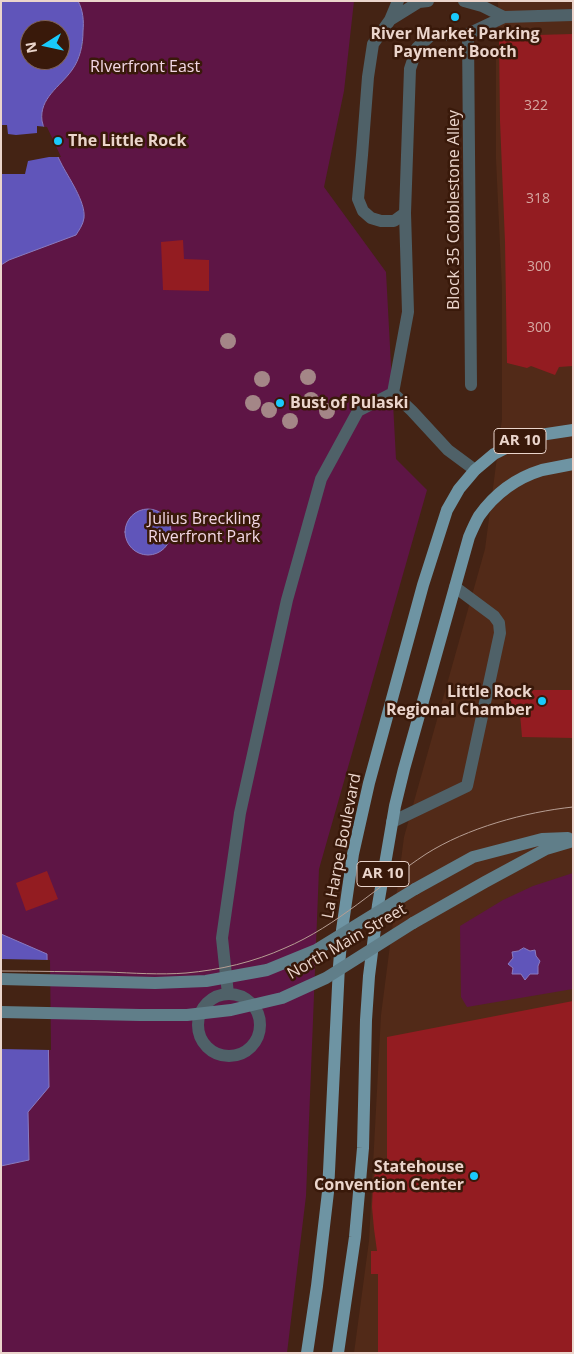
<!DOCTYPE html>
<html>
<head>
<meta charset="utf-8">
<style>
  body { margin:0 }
  #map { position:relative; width:574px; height:1354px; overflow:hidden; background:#442314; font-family:"Open Sans",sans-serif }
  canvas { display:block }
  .frame { position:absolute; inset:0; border:2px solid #ebd5cc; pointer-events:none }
  .north { position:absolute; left:20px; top:20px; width:50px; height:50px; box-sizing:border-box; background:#39190a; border:1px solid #806458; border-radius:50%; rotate:260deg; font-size:14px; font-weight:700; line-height:20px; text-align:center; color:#ebd5cc }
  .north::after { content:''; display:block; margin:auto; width:18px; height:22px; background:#19cafc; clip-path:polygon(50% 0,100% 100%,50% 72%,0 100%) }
</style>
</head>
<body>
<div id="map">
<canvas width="574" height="1354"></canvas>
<div class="frame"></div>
<div class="north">N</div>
</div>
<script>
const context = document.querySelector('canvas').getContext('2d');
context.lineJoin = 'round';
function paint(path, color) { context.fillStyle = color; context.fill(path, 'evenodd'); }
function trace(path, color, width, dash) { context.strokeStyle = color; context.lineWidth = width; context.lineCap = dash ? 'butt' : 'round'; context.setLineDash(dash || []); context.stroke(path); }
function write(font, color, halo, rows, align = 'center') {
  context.font = font + ' "Open Sans",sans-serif'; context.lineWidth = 5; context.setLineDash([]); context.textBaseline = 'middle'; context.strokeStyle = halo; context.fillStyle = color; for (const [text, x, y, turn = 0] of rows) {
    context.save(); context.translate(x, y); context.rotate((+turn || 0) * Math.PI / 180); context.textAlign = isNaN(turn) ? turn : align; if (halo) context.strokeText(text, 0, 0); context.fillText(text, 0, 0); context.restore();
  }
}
paint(new Path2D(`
  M 498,1 L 573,1 L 573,1353 L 354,1353 L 369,1241 L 381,1015 L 404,837 L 485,549 L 502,419 L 502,289 L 496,159 L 496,55 L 499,54 Z`), '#522a18');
paint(new Path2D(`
  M 78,1 L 354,1 L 344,91 L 324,187 L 386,272 L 396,459 L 427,490 L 319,869 L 306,1196 L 287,1353 L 1,1353 L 1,1166 L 29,1160 L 27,1112 L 1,939 L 1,265 L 9,260 L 60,161 L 42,122 L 42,108 L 49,95 L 64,80 L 79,58 L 83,43 L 83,25 L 81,7 Z
  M 573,873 L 573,989 L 467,1007 L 461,997 L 460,926 L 503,900 L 533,886 Z`), '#5e1545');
const water = new Path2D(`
  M 1,1 L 78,1 C 83,10 84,21 83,31 C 83,45 80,59 72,70 C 60,87 39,98 42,121 C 43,127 47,133 49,139 C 53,147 57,155 61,163 C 68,177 86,202 84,218 C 83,225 79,230 76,235 L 9,260 L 1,265 ZM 30,30 L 60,30 L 60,60 L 30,60 Z
  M125 532a23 23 0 1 1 46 0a23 23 0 1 1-46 0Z
  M 1,934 L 47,954 L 49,1087 L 28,1112 L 29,1160 L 1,1166 Z
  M 524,948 L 530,951 L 535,950 L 536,956 L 540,961 L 538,966 L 538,974 L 530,974 L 525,980 L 521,974 L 512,974 L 513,968 L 508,964 L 513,958 L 512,952 L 518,951 Z`);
paint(water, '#6055ba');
trace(water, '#8a7bbf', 1);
paint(new Path2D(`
  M 1,125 L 7,125 L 8,134 L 16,135 L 37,133 L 37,126 L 47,127 L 61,157 L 49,157 L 28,161 L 25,174 L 1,174 Z
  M 1,959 L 50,960 L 51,1050 L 1,1049 Z`), '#442314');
paint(new Path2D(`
  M 573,34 L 573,366 L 559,367 L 555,375 L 531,366 L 527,368 L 507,363 L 505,242 L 500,121 L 499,36 Z
  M 183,240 L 184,259 L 209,260 L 209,291 L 163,290 L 161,242 Z
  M 509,690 L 573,690 L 573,738 L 522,737 L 520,714 L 512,712 Z
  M 47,871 L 58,899 L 26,911 L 16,883 Z
  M 573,1001 L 573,1353 L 378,1353 L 378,1274 L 371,1274 L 371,1251 L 377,1251 L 374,1229 L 372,1207 L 373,1185 L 376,1166 L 387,1166 L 387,1037 Z`), '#931c21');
trace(new Path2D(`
  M 428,1 L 419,2 L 390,20 L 373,44 L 368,77 L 362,155 L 358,199 L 363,211 L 371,218 L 381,221 L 394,221 L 405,213 L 410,69 L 417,48 L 431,35 L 468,34 L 504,17
  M 464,1 L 482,6 L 504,17 L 573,15
  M 390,20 L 398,1
  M 468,34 L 471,385
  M 393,393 L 408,312 L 405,213
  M 392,822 L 467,786 L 500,633 L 499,623 L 494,616 L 455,587
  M 228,994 L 222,938 L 240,813 L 287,600 L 321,479 L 358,411 L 393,393 L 412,411 L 448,450 L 475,470
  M198 1025a31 31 0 1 1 62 0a31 31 0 1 1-62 0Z`), '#4f6168', 12);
trace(new Path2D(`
  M 415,889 L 473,857 L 542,839 L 568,838
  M 413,923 L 485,882 L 546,849 L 573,841`), '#607e89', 12);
trace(new Path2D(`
  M 307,1353 L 317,1286 L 328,1192 L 339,966 L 342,930 L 353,854 L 369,783 L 423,585 L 447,510 L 459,489 L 475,470 L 494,454 L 516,443 L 540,435 L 573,430
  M 338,1353 L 355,1237 L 363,1148 L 366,1020 L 369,976 L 378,905 L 395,806 L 404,769 L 469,537 C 472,530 475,523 479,516 C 494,495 516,478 542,470 C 552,468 563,466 573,464`), '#6e94a3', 12);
trace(new Path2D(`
  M 1,971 C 37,971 72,972 107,972 C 133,973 160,975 186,973 C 220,970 254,962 285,948 C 337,926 379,885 426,854 C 467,828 525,812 573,807`), '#b79e93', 1);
trace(new Path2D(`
  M 1,979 L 155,983 L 206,981 L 267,970 L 316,950 L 415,889
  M 1,1012 L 140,1015 L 187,1015 L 231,1010 L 282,998 L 326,978 L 413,923`), '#607e89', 12);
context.fillStyle = '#a48687';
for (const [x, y] of [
  [228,341],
  [308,377],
  [262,379],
  [311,400],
  [253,403],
  [269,410],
  [327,411],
  [290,421]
]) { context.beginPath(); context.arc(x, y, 8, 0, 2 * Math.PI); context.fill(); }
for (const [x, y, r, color] of [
  [455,17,5,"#19cafc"],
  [58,141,5,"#19cafc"],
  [280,403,5,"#19cafc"],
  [542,701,5,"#19cafc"],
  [474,1176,5,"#19cafc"]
]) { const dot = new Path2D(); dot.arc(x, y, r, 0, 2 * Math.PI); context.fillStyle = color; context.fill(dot); trace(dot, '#39190a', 2); }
write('14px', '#d5a7a1', null, [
  ["322",536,106],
  ["318",538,199],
  ["300",539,267],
  ["300",539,328]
]);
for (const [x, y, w] of [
  [520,441,52],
  [383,874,52]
]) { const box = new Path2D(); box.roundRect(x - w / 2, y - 12.5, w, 25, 4); context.fillStyle = '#39190a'; context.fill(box); trace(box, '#ebd5cc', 1); }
write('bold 15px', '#ebd5cc', null, [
  ["AR 10",520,441],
  ["AR 10",383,874]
]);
write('bold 16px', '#ebd5cc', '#39190a', [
  ["River Market Parking",455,34,"center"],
  ["Payment Booth",455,52,"center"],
  ["The Little Rock",68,141],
  ["Bust of Pulaski",290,403],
  ["Little Rock",532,692,"right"],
  ["Regional Chamber",532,710,"right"],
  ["Statehouse",464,1167,"right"],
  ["Convention Center",464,1185,"right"]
], 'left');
write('16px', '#f3d7e5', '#39190a', [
  ["RIverfront East",145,67],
  ["Julius Breckling",204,519],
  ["Riverfront Park",204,537]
]);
write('16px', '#ebd5cc', '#39190a', [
  ["Block 35 Cobblestone Alley",454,210,-90],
  ["La Harpe Boulevard",342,846,-79],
  ["North Main Street",347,942,-30]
]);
</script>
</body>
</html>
